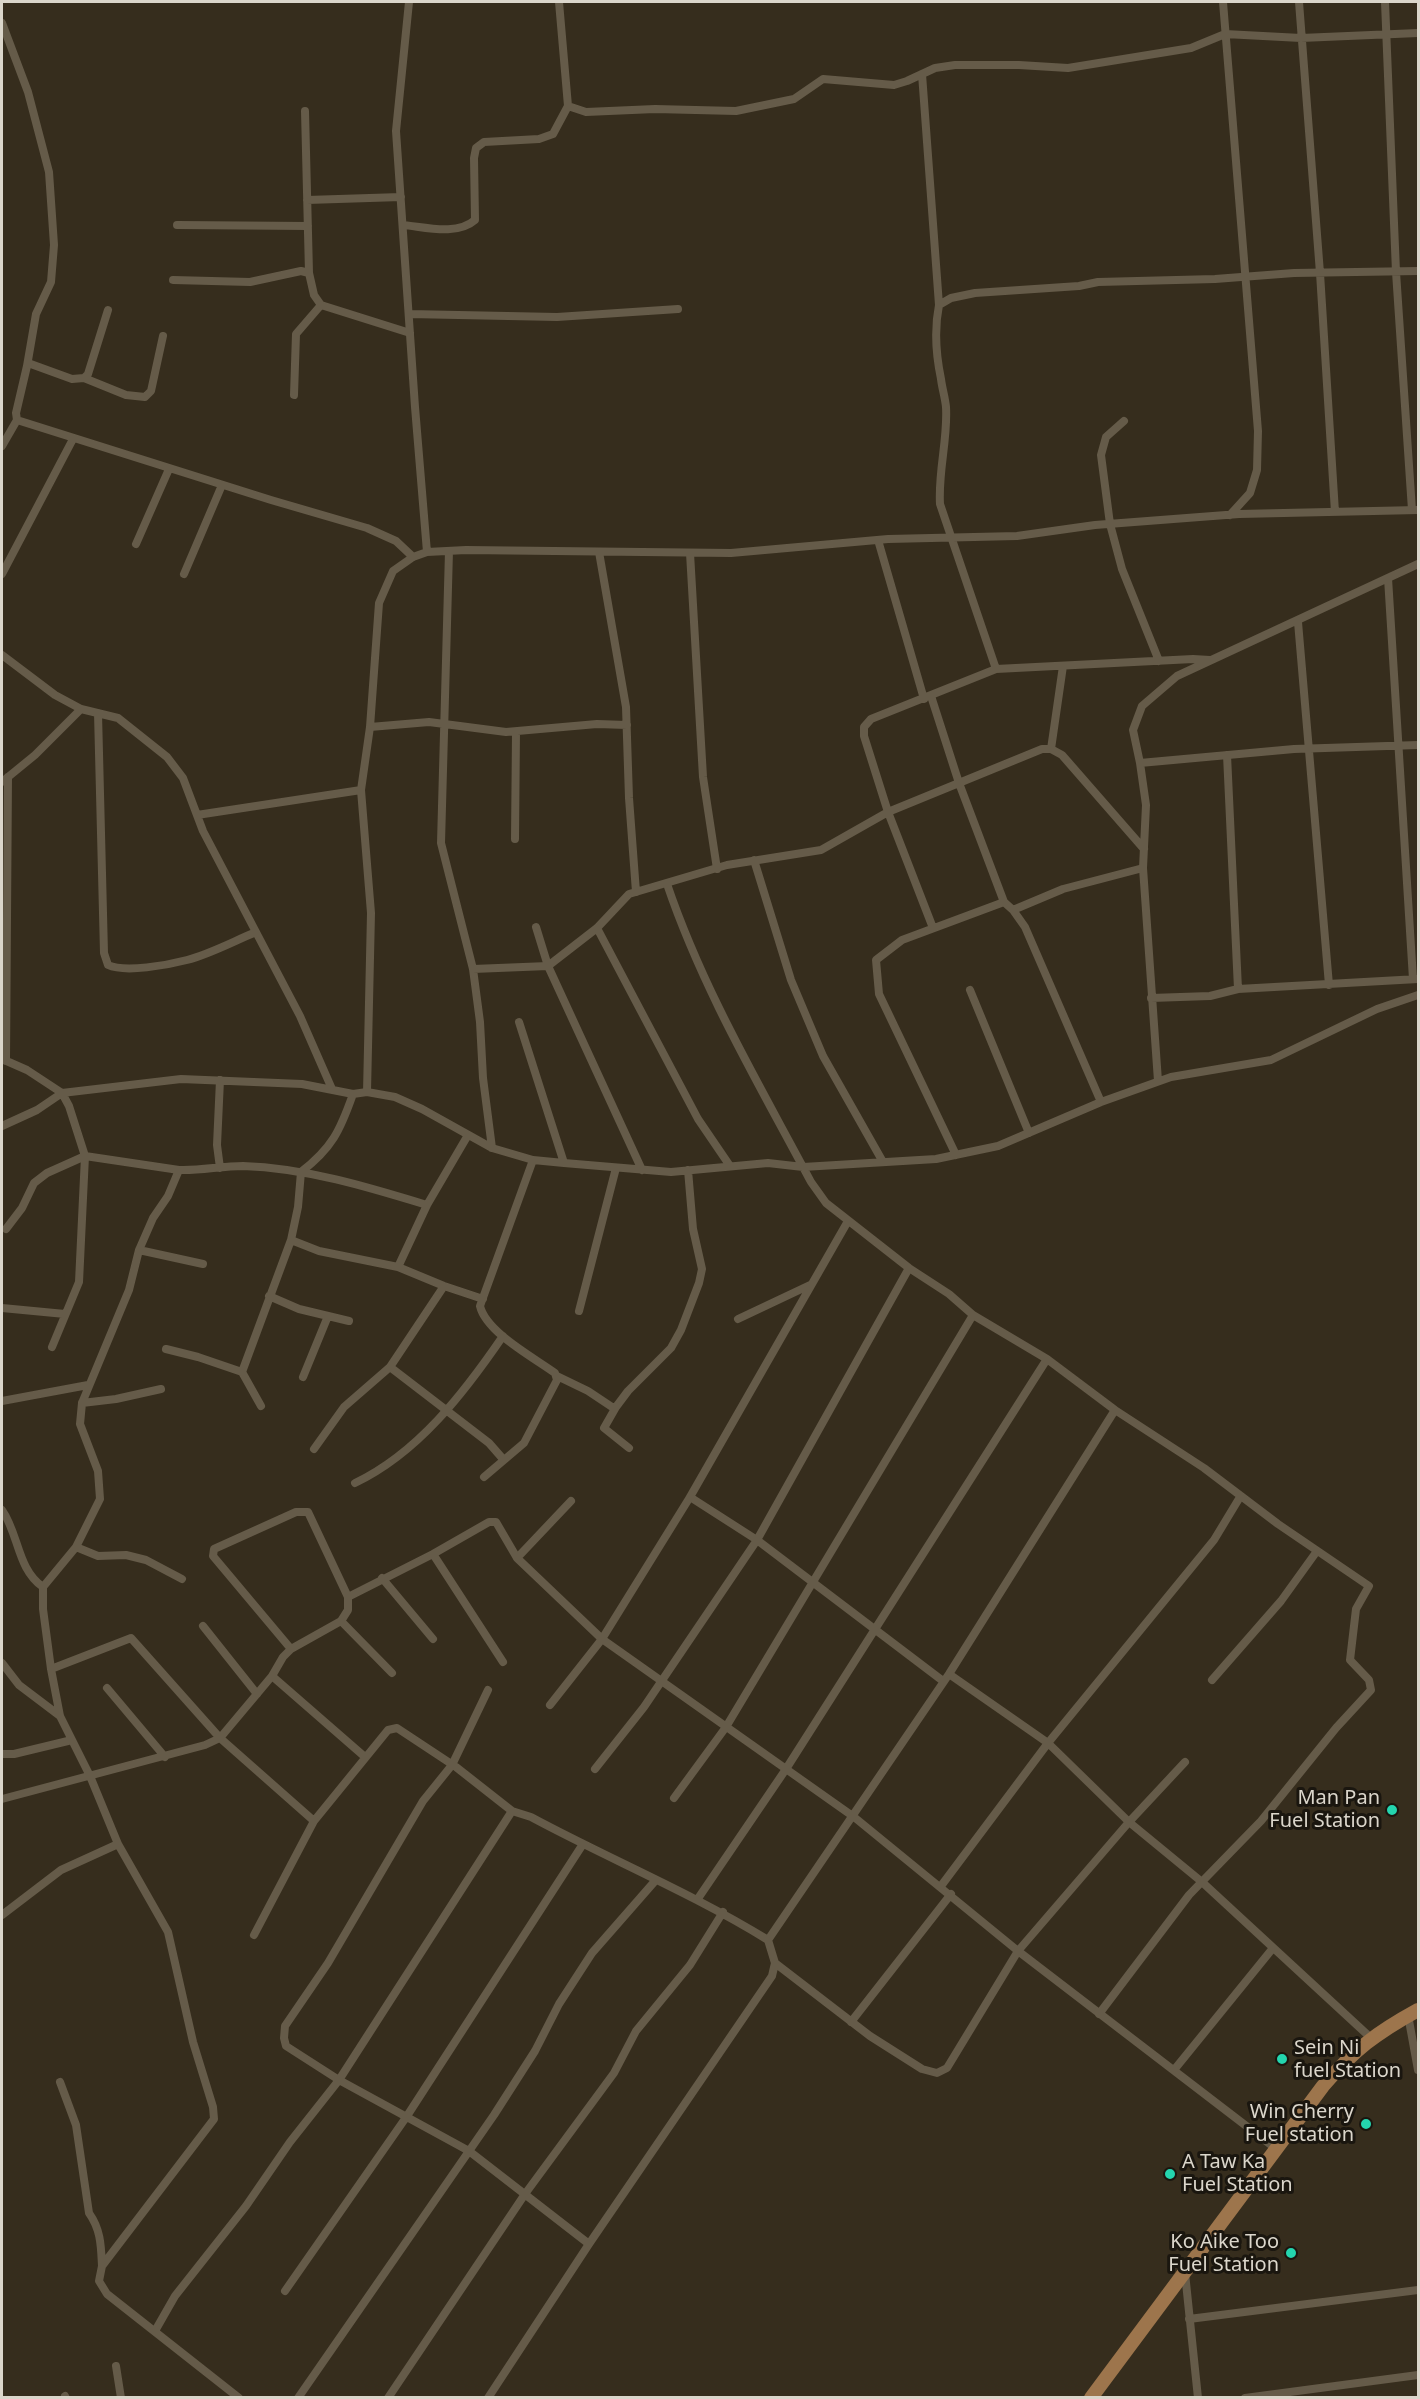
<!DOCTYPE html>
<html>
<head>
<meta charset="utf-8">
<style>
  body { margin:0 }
  #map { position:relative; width:1420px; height:2399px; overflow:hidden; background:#362d1d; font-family:"Noto Sans",sans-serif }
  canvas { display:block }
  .frame { position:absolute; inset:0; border:3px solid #dbd6cb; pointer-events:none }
</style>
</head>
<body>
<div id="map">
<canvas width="1420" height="2399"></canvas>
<div class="frame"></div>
</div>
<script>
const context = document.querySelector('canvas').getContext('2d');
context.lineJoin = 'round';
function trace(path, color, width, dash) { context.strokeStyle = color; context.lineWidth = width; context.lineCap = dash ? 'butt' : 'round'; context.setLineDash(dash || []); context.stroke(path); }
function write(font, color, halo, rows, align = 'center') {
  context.font = font + ' "Noto Sans",sans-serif'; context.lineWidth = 6; context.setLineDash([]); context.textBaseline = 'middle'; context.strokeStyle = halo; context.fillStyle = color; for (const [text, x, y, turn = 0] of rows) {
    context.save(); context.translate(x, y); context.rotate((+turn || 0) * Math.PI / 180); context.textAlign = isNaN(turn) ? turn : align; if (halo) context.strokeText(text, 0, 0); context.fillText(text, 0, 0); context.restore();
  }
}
trace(new Path2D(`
  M 409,2 L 396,131 L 415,407 L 427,552
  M 559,2 L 568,106 L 586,112 L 655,109 L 736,111 L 794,99 L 823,79 L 894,85 L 907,81 L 935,68 L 955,65 L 1019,65 L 1068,68 L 1191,48 L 1225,34 L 1301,38 L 1418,33
  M 1223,2 L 1258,431 L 1257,470 L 1250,493 L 1230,515
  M 1299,2 L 1320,273 L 1335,512
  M 1385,2 L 1396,272 L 1412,510
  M 2,23 L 28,92 L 49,172 L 54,245 L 51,282 L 36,314 L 27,366 L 16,413 L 17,420 L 271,500 L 367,528 L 396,541 L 413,557
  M 922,74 L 939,305
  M 305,111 L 309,273
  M 307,200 L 401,197
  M 177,225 L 308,226
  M 403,225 C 425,227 457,236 475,220 L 474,158 L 476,148 L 484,142 L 539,139 L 553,134 L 568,106
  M 173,280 L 250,282 L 301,271 L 309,273 L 314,295 L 321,305 L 410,333
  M 409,314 L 557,317 L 678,309
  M 28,363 L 72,379 L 84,378 L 88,374 L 108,310
  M 84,378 L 126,395 L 145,397 L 151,391 L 163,336
  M 294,395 L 296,334 L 321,305
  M 1124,421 L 1106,437 L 1101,455 L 1110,524 L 1122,569 L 1159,661
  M 2,446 L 17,420
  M 878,540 L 924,699
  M 136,544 L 169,469
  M 449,551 L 441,843 L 473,969 L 480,1022 L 483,1078 L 492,1148
  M 599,552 L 626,707 L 629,798 L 636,892
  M 690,553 L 703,777 L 717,869
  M 2,574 L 73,439
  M 184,574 L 222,485
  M 1388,578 L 1413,979
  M 1298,622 L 1329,985
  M 2,655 L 55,695 L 81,709 L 118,718 L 167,757 L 183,778 L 203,831 L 300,1016 L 332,1089
  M 996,669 L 940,504 C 938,471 948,439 946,407 C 945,397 942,388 941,379 C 936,355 934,330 939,305 L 951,298 L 975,293 L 1079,286 L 1098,282 L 1215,279 L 1294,273 L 1418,271
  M 931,696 L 959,783 L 1004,902 L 1013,910 L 1025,927 L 1101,1102
  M 98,713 L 104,953 L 108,965 C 125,973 168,965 187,960 C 210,954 234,941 256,932
  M 370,727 L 429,722 L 506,732 L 597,724 L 627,725
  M 1051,749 L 1063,666
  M 1227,755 L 1238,989 L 1418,979
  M 1140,763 L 1294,749 L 1418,745
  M 2,782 L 35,755 L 81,709
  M 197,815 L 361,790
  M 515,839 L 516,732
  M 754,860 L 791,980 L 823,1056 L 883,1162
  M 667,884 C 703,990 759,1084 811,1182 L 826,1203 L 909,1268 L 949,1294 L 973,1315 L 1047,1359 L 1115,1410 L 1204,1468 L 1278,1524 L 1369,1586 L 1356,1609 L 1350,1660 L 1369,1680 L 1371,1690 L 1336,1728 L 1261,1821 L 1189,1895 L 1099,2014
  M 1013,910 L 1063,889 L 1143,868
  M 536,927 L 548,966 L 642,1170
  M 597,928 L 698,1119 L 730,1166
  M 933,928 L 888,812 L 864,736 L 864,727 L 871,719 L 996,669 L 1193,659 L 1210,660
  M 473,969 L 548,966 L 597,928 L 629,894 L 727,865 L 821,850 L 888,812 L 1042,749 L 1051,749 L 1062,755 L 1144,849
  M 970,990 L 1029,1133
  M 1151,998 L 1210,996 L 1238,989
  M 519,1022 L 564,1163
  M 2,1059 L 27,1070 L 62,1093 L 69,1106 L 85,1156 L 79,1282 L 52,1347
  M 6,1061 L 8,777
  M 1158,1081 L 1143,868 L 1146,805 L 1140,763 L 1133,730 L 1142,706 L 1177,676 L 1418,564
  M 367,1092 L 371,913 L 361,790 L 370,727 L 379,603 L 393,571 L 413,557 L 427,552 L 466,550 L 731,553 L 888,539 L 1017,536 L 1095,525 L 1239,514 L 1418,510
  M 2,1126 L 37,1110 L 62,1093 L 181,1079 L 302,1084 L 353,1094 L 367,1092 L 395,1097 L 422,1109 L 492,1148 L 533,1160 L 564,1163 L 671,1172 L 768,1163 L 803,1167 L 936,1159 L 998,1146 L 1101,1102 L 1171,1077 L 1271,1060 L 1377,1009 L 1418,995
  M 956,1155 L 879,994 L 876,960 L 902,940 L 1004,902
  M 220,1168 L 217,1145 L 220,1080
  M 6,1229 L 22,1208 L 34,1183 L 47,1173 L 85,1156 L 179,1170
  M 291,1240 L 319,1251 L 398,1267 L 444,1286 L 483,1299
  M 139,1250 L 203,1264
  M 398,1267 L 427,1205 L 468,1135
  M 269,1296 L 299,1309 L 349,1321
  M 2,1308 L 65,1314
  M 579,1311 L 616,1168
  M 738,1319 L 810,1285
  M 166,1349 L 198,1357 L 242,1372 L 261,1406
  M 390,1367 L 489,1443 L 503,1459
  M 242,1372 L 291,1240 L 298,1207 L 301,1172 C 332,1148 340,1131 353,1094
  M 557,1376 L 588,1391 L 612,1407 L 616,1407 L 628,1391 L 671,1348 L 681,1330 L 699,1283 L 702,1269 L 693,1229 L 688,1170
  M 303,1377 L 328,1316
  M 2,1401 L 88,1385
  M 82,1403 L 116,1399 L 161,1389
  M 616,1407 L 604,1428 L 629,1448
  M 314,1449 L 344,1407 L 390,1367 L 444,1286
  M 484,1477 L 524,1443 L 557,1380 L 555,1373 C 533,1357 486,1332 480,1306 L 533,1160
  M 355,1483 C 418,1453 464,1393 503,1336
  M 690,1497 L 757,1540 L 943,1681
  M 2,1510 C 19,1534 17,1569 43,1587
  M 76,1547 L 98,1556 L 126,1555 L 146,1560 L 182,1579
  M 433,1554 L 503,1662
  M 517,1558 L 571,1501
  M 382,1578 L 433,1639
  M 348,1597 L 433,1554 L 489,1522 L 496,1522 L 517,1558 L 602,1639 L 854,1817 L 1018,1951 L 1275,2148
  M 203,1626 L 257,1694
  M 291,1649 L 213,1556 L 214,1549 L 296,1512 L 308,1512 L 348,1597 L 348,1610 L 341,1621
  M 2,1663 L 19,1685 L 60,1716
  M 51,1669 L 131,1638 L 220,1738 L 314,1821
  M 949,1674 L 1048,1743 L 1129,1822 L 1202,1882 L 1371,2038
  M 272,1676 L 283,1657 L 291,1649 L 341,1621 L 392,1673
  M 1212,1680 L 1281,1601 L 1317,1551
  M 107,1688 L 165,1757
  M 488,1690 L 452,1765 L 423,1801 L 328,1963 L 285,2026 L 284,2038 L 286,2046 L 339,2080 L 469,2151 L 589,2244
  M 550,1705 L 602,1639 L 690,1497 L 848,1221
  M 2,1754 L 14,1754 L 72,1740
  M 595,1769 L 644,1707 L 757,1540 L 909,1268
  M 674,1798 L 726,1727 L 973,1315
  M 2,1799 L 205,1745 L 220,1738 L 272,1676 L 365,1757
  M 941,1886 L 1048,1743 L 1214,1540 L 1240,1497
  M 697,1900 L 786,1769 L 1047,1359
  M 2,1915 L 61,1870 L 118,1844
  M 254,1935 L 314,1821 L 388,1730 L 397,1728 L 456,1767 L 512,1811 L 531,1817 C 609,1859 692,1893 768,1940 L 949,1674 L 1115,1410
  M 775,1963 L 870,2036 L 922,2069 L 937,2073 L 947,2068 L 1018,1951 L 1129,1822 L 1185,1762
  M 1408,2015 L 1418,2070
  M 851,2022 L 951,1894
  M 1174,2070 L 1273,1948
  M 60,2082 L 76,2125 L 89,2213 C 101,2230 101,2246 102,2266
  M 1185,2273 L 1198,2398
  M 285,2291 L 407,2116 L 583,1844
  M 1189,2319 L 1418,2290
  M 155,2331 L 175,2296 L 246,2206 L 290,2142 L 339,2080 L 512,1811
  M 116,2366 L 121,2398
  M 65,2396 L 66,2398
  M 239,2398 L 107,2294 L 99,2281 L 102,2266 L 214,2119 L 213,2107 L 193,2042 L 168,1932 L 118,1844 L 90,1776 L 60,1716 L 51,1669 L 43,1609 L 43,1587 L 76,1547 L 100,1499 L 98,1471 L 80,1424 L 82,1403 L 129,1290 L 139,1250 L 153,1218 L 168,1196 L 179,1170 C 200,1171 221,1166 243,1166 C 306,1168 368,1187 427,1205
  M 298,2398 L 494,2115 L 535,2051 L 559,2004 L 592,1953 L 655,1881
  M 388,2398 L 525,2194 L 614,2073 L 636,2031 L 690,1965 L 723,1912
  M 488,2398 L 589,2244 L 772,1976 L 775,1963 L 768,1940
  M 1245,2398 L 1418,2375`), '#655b49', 8);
trace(new Path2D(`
  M 1091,2398 L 1323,2086 C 1354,2050 1376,2033 1418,2010`), '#9d754c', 14);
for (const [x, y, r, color] of [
  [1392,1810,6,"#24d5ae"],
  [1282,2059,6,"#24d5ae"],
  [1366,2124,6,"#24d5ae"],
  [1170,2174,6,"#24d5ae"],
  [1291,2253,6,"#24d5ae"]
]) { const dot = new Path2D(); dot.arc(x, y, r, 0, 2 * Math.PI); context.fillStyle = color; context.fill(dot); trace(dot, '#1a160f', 2); }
write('20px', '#dbd6cb', '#1a160f', [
  ["Man Pan",1380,1798],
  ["Fuel Station",1380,1821],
  ["Sein Ni",1294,2048,"left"],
  ["fuel Station",1294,2071,"left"],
  ["Win Cherry",1354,2112],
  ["Fuel station",1354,2135],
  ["A Taw Ka",1182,2162,"left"],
  ["Fuel Station",1182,2185,"left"],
  ["Ko Aike Too",1279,2242],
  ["Fuel Station",1279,2265]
], 'right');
</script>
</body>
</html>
